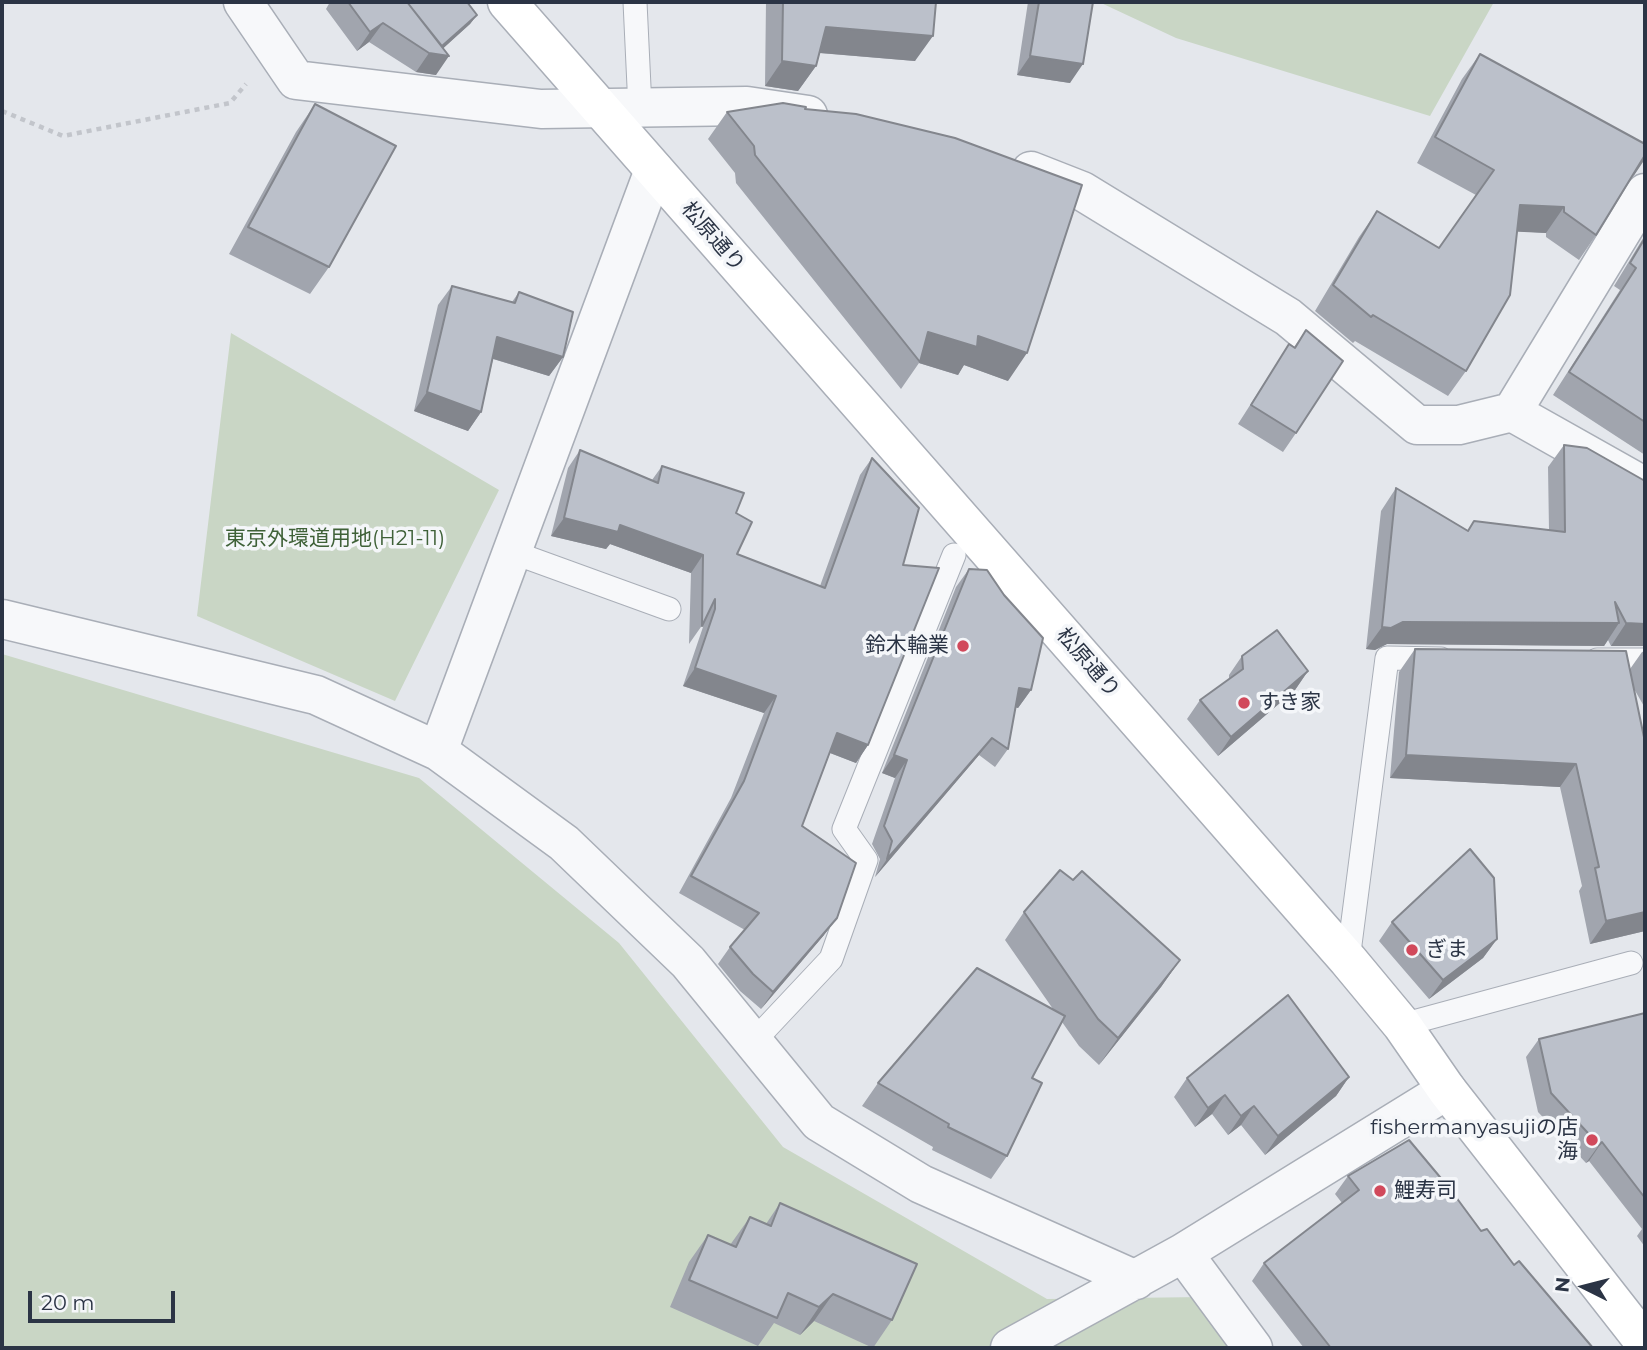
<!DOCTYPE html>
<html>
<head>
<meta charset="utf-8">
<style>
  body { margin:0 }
  #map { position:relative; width:1647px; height:1350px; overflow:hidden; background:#e4e7ec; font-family:Montserrat,sans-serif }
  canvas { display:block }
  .frame { position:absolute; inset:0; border:4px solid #2b3445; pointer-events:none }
  .north { position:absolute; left:1549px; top:1252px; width:70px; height:70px; -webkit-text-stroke:5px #f4f6f9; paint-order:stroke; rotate:276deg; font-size:19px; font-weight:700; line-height:28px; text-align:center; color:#2b3445 }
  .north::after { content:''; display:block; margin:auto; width:24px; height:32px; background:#2b3445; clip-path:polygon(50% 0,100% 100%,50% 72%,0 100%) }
  .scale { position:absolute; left:28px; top:1291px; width:147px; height:32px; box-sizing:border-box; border:4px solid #2b3445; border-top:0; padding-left:9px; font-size:21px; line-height:24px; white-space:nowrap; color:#2b3445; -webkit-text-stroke:5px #f4f6f9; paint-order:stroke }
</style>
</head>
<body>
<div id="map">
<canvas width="1647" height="1350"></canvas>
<div class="frame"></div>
<div class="north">N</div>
<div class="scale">20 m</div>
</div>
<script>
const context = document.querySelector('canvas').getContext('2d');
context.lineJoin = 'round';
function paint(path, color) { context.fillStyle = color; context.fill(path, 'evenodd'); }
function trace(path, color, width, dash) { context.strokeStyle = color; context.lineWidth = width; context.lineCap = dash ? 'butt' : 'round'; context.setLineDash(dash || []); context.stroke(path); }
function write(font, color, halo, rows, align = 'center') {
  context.font = font + ' Montserrat,"Noto Sans JP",sans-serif'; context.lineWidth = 7; context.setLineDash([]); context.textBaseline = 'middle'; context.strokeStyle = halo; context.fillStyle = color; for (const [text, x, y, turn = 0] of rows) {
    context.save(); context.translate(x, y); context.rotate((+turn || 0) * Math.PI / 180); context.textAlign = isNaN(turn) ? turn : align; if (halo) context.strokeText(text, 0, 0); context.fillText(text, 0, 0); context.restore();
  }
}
paint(new Path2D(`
  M 1099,2 L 1494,2 L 1430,116 L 1176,38 Z
  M 231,333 L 499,490 L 395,701 L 197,616 Z
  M 2,654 L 419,778 L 619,943 L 783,1147 L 1047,1299 L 1203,1297 L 1236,1348 L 2,1348 Z`), '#c9d6c5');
const lane = new Path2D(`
  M 635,2 L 640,108
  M 512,552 L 669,609
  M 1597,660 L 1645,660
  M 1348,960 L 1387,658 L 1441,659
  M 1402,1025 L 1631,963
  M 753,1042 L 831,959 L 866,860 L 844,829 L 954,555`);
const street = new Path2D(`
  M 243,2 L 296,80 L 541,109 L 747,106 L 808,115
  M 1031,171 L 1082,191 L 1288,317 L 1417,425 L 1459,425 L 1512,412 L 1645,193
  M 1512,412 L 1645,487
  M 2,619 L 316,695 L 438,751 L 564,843 L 688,962 L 819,1122 L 921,1184 L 1136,1280
  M 438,751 L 654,170
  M 1183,1253 L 1253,1348
  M 1010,1348 L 1183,1253 L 1447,1090`);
const secondary = new Path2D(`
  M 507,2 L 1348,960 L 1402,1025 L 1447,1090 L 1645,1343`);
trace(lane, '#a9aeb7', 25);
trace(street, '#a9aeb7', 41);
trace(secondary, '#a9aeb7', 41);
trace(new Path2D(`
  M 2,111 L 63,136 L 230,103 L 246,84`), '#c2c5cb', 4.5, [5, 5]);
trace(lane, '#f7f8fa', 23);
trace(street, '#f7f8fa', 38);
trace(secondary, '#fff', 38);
paint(new Path2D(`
  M 330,2 L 467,2 L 477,15 L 470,24 L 443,48 L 436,75 L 416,72 L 369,42 L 357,51 L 326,9 Z
  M 766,2 L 936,2 L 915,61 L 819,53 L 816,66 L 798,91 L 765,86 Z
  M 1028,2 L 1093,2 L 1070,83 L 1017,75 Z
  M 1480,54 L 1635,174 L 1632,177 L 1596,235 L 1579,260 L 1546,237 L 1546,233 L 1517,231 L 1466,371 L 1448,396 L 1355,341 L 1353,343 L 1315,311 L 1359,237 L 1377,211 L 1439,248 L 1476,195 L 1417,163 L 1462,79 Z
  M 315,104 L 329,267 L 310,294 L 229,254 L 296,132 Z
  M 805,109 L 1008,381 L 964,365 L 958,375 L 919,363 L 901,389 L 736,183 L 735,173 L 708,139 L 727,112 Z
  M 1645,235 L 1645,455 L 1553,395 L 1620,290 L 1614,286 Z
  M 452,286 L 512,302 L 519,292 L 563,357 L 549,376 L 493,359 L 481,412 L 468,431 L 414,411 L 438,305 Z
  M 1306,330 L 1296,433 L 1283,452 L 1238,424 L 1289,344 L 1294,347 Z
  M 1564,445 L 1645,481 L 1645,646 L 1611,646 L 1608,640 L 1604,646 L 1387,644 L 1375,650 L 1366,649 L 1381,511 L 1396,488 L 1467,530 L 1549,530 L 1548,467 Z
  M 580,450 L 652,480 L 662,466 L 736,513 L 737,554 L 820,586 L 860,475 L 872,458 L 903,565 L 868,745 L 856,763 L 830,753 L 802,826 L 824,935 L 761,1009 L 740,991 L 718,964 L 730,947 L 745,930 L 679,893 L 731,798 L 764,713 L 683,686 L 703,627 L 703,624 L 689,644 L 691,573 L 610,544 L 606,549 L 551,536 L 568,468 Z
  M 969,569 L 1031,690 L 1018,708 L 1015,707 L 1008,749 L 995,767 L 979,755 L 875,877 L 880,859 L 872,844 L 895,778 L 882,773 L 956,587 Z
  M 1415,649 L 1630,669 L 1642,652 L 1645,651 L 1645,708 L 1633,687 L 1645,931 L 1590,944 L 1579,891 L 1582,886 L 1560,787 L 1390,778 L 1399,672 Z
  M 1242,656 L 1308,671 L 1295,690 L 1218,756 L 1187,719 L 1200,700 L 1229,679 L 1229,675 Z
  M 1024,912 L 1180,960 L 1161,987 L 1099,1065 L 1079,1046 L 1062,1022 L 1032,1078 L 1007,1156 L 991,1179 L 932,1150 L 933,1147 L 862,1106 L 878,1083 L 1053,1009 L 1005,940 Z
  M 1392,922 L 1497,939 L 1483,958 L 1429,999 L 1379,941 Z
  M 1645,1013 L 1645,1247 L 1637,1236 L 1642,1229 L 1589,1161 L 1586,1163 L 1538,1112 L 1526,1057 L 1539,1039 Z
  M 1349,1077 L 1336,1096 L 1265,1155 L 1241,1125 L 1228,1135 L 1212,1114 L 1195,1127 L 1174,1097 L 1187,1078 Z
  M 1348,1176 L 1481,1231 L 1593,1348 L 1304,1348 L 1252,1281 L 1264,1263 L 1342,1203 L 1335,1194 Z
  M 780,1203 L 892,1320 L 873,1348 L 814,1321 L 800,1335 L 774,1323 L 758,1346 L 670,1307 L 689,1262 L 708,1235 L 730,1245 L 750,1217 L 766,1224 Z`), '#a1a5ae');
paint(new Path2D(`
  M 477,15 L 470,24 L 437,54 L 449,56 L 436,75 L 416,72 L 429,53 Z
  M 383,23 L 369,42 L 357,51 L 370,32 Z
  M 826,27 L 933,36 L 915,61 L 809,52 Z
  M 1030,56 L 1083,64 L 1070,83 L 1017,75 Z
  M 782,61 L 816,66 L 798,91 L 765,86 Z
  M 1645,155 L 1645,159 L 1635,174 L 1626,182 Z
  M 1520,205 L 1564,207 L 1546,233 L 1502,231 Z
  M 928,332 L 978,336 L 1027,353 L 1008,381 L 964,365 L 958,375 L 919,363 Z
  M 497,337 L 563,357 L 549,376 L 484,356 Z
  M 427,392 L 481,412 L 468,431 L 414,411 Z
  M 564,518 L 620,525 L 703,555 L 691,573 L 610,544 L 606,549 L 551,536 Z
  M 1403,622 L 1619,623 L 1604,646 L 1387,644 L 1375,650 L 1366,649 L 1382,627 Z
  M 1626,623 L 1645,624 L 1645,646 L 1611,646 Z
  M 695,668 L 776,696 L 764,713 L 683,686 Z
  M 1308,671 L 1295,690 L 1218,756 L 1231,737 Z
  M 1019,688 L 1031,690 L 1018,708 L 1007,705 Z
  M 837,733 L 868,745 L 856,763 L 825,751 Z
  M 992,738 L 979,755 L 875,877 L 887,859 Z
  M 894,755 L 907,760 L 895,778 L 882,773 Z
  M 1406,755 L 1576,764 L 1560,787 L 1390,778 Z
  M 1645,912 L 1645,931 L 1590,944 L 1606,921 Z
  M 837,918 L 824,935 L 761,1009 L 773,992 Z
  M 1497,939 L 1483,958 L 1429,999 L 1443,980 Z
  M 1180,960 L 1161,987 L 1099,1065 L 1118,1038 Z
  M 1349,1077 L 1336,1096 L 1265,1155 L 1278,1136 Z
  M 1225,1095 L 1212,1114 L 1195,1127 L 1208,1108 Z
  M 1254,1106 L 1241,1125 L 1228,1135 L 1241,1116 Z
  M 1602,1142 L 1589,1161 L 1586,1163 L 1599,1145 Z
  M 833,1294 L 814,1321 L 800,1335 L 819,1307 Z`), '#83868d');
const building = new Path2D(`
  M 348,2 L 407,2 L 449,56 L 429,53 L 383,23 L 370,32 Z
  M 407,2 L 467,2 L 477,15 L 442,46 Z
  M 783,2 L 936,2 L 933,36 L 826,27 L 816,66 L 782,61 Z
  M 1039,2 L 1093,2 L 1083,64 L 1030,56 Z
  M 1480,54 L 1645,144 L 1645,155 L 1596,235 L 1564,212 L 1564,207 L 1520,205 L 1510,295 L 1466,371 L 1373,315 L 1371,317 L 1333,285 L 1377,211 L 1439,248 L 1494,170 L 1435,137 Z
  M 783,103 L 806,107 L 805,109 L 856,114 L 955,138 L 1082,185 L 1027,353 L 978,336 L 977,347 L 928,332 L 920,362 L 755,155 L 754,146 L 727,112 Z
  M 315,104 L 396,146 L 329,267 L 248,227 Z
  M 1645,238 L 1645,422 L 1569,372 L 1636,268 L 1630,263 Z
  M 452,286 L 515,303 L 519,292 L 573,312 L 563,357 L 497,337 L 481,412 L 427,392 Z
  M 1306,330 L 1343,361 L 1296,433 L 1251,405 L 1289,344 L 1295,348 Z
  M 1564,445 L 1587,448 L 1645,481 L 1645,624 L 1626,623 L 1615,602 L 1619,623 L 1403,622 L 1391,628 L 1382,627 L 1396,488 L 1468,531 L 1474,521 L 1565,532 Z
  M 580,450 L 658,483 L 662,466 L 744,493 L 736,513 L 752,522 L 737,554 L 825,588 L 872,458 L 919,508 L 903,565 L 939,568 L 868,745 L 837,733 L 802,826 L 856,863 L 837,918 L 773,992 L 753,974 L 730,947 L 759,913 L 691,876 L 744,781 L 776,696 L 695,668 L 715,609 L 715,599 L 702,626 L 703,555 L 620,525 L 618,532 L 564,518 Z
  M 969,569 L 987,570 L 1004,595 L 1043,638 L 1031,690 L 1019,688 L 1008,749 L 992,738 L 887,859 L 892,841 L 884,826 L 907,760 L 894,755 Z
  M 1277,630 L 1308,671 L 1231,737 L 1200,700 L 1243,669 L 1242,656 Z
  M 1415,649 L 1626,651 L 1645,742 L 1645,912 L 1606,921 L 1595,868 L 1599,867 L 1576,764 L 1406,755 Z
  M 1470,849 L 1494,878 L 1497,939 L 1443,980 L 1392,922 Z
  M 1060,870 L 1073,880 L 1082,871 L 1180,960 L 1118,1038 L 1098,1019 L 1024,912 Z
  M 977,968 L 1065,1016 L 1032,1078 L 1042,1083 L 1007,1156 L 948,1127 L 949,1124 L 878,1083 Z
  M 1288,995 L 1349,1077 L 1278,1136 L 1254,1106 L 1241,1116 L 1225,1095 L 1208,1108 L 1187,1078 Z
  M 1645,1013 L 1645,1198 L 1602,1142 L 1599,1145 L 1551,1093 L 1539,1039 Z
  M 1409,1140 L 1450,1189 L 1481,1231 L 1487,1229 L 1514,1265 L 1519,1261 L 1593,1348 L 1331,1348 L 1264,1263 L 1359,1190 L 1348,1176 Z
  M 780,1203 L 917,1264 L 892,1320 L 833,1294 L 819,1307 L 788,1293 L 777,1318 L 689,1280 L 708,1235 L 736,1247 L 750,1217 L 771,1226 Z`);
paint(building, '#bbc0ca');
trace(building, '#83868d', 2);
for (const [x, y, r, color] of [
  [963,646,7,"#d1495b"],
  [1244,703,7,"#d1495b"],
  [1412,950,7,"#d1495b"],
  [1592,1140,7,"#d1495b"],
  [1380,1191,7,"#d1495b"]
]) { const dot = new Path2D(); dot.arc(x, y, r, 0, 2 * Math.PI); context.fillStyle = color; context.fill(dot); trace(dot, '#f4f6f9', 2.5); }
write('21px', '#2b3445', '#f4f6f9', [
  ["松原通り",713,237,49],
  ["松原通り",1088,663,49]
]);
write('21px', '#3f6138', '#f4f6f9', [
  ["東京外環道用地(H21-11)",335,539]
]);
write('21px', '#2b3445', '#f4f6f9', [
  ["鈴木輪業",949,646,"right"],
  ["すき家",1258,703],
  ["ぎま",1426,950],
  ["fishermanyasujiの店",1578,1128,"right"],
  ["海",1578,1152,"right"],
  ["鯉寿司",1394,1191]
], 'left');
</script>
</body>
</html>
